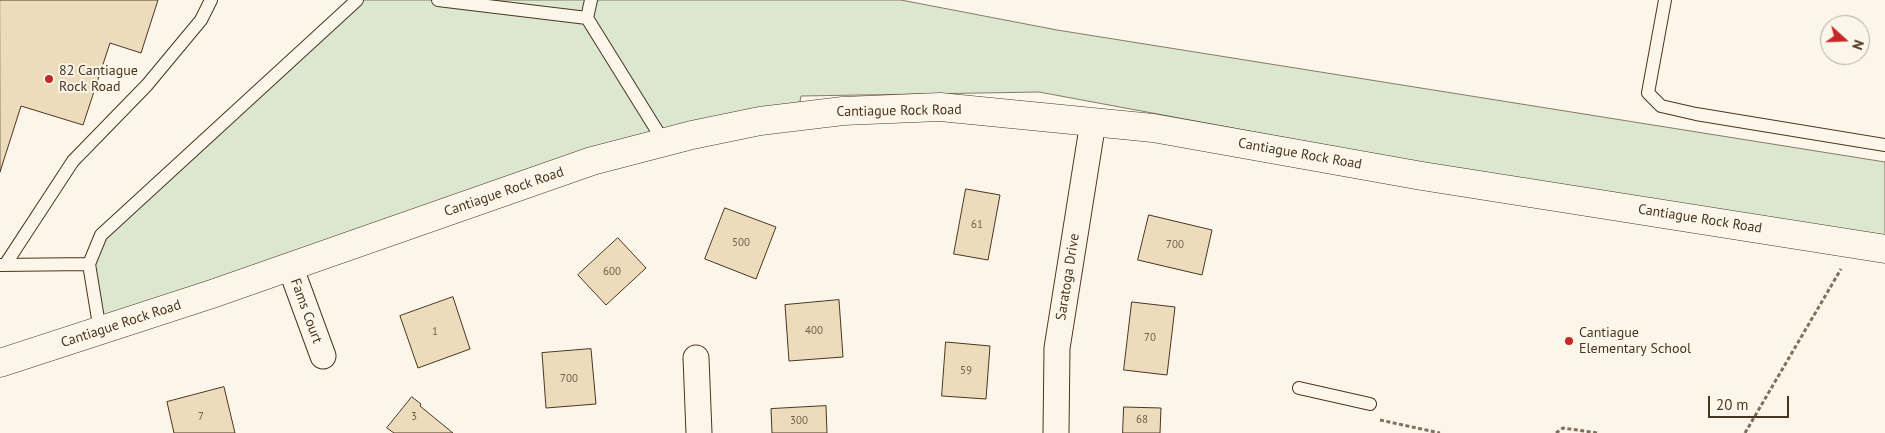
<!DOCTYPE html>
<html>
<head>
<meta charset="utf-8">
<style>
  body { margin:0 }
  #map { position:relative; width:1885px; height:433px; overflow:hidden; background:#fbf6e9; font-family:"PT Sans",sans-serif }
  canvas { display:block }
  .north { position:absolute; left:1820px; top:15px; width:50px; height:50px; box-sizing:border-box; background:#fbf6e9; border:1px solid #b4a999; border-radius:50%; rotate:110deg; font-size:14px; font-weight:700; line-height:20px; text-align:center; color:#4a3520 }
  .north::after { content:''; display:block; margin:auto; width:18px; height:22px; background:#c62828; clip-path:polygon(50% 0,100% 100%,50% 72%,0 100%) }
  .scale { position:absolute; left:1708px; top:396px; width:81px; height:22px; box-sizing:border-box; border:2px solid #4a3520; border-top:0; padding-left:6px; font-size:15px; line-height:18px; white-space:nowrap; color:#4a3520; -webkit-text-stroke:4px #fbf6e9; paint-order:stroke }
</style>
</head>
<body>
<div id="map">
<canvas width="1885" height="433"></canvas>
<div class="north">N</div>
<div class="scale">20 m</div>
</div>
<script>
const context = document.querySelector('canvas').getContext('2d');
context.lineJoin = 'round';
function paint(path, color) { context.fillStyle = color; context.fill(path, 'evenodd'); }
function trace(path, color, width, dash) { context.strokeStyle = color; context.lineWidth = width; context.lineCap = dash ? 'butt' : 'round'; context.setLineDash(dash || []); context.stroke(path); }
function write(font, color, halo, rows, align = 'center') {
  context.font = font + ' "PT Sans",sans-serif'; context.lineWidth = 4; context.setLineDash([]); context.textBaseline = 'middle'; context.strokeStyle = halo; context.fillStyle = color; for (const [text, x, y, turn = 0] of rows) {
    context.save(); context.translate(x, y); context.rotate((+turn || 0) * Math.PI / 180); context.textAlign = isNaN(turn) ? turn : align; if (halo) context.strokeText(text, 0, 0); context.fillText(text, 0, 0); context.restore();
  }
}
const green = new Path2D(`
  M 357,0 L 901,0 L 1057,30 L 1885,162 L 1885,249 L 1039,92 L 801,96 L 797,117 L 760,121 L 100,331 L 89,264 L 101,235 Z`);
paint(green, '#dce7d0');
trace(green, '#887966', 1);
const building = new Path2D(`
  M 0,0 L 158,0 L 141,53 L 110,43 L 83,125 L 21,106 L 0,172 Z
  M 966,189 L 1000,195 L 988,260 L 954,254 Z
  M 725,208 L 776,227 L 756,279 L 705,259 Z
  M 1149,215 L 1212,230 L 1202,275 L 1138,260 Z
  M 618,238 L 646,268 L 606,305 L 578,275 Z
  M 453,297 L 470,349 L 418,368 L 400,316 Z
  M 839,300 L 843,357 L 789,361 L 785,305 Z
  M 1132,302 L 1175,307 L 1167,375 L 1124,370 Z
  M 946,342 L 990,346 L 986,399 L 942,396 Z
  M 591,349 L 596,404 L 546,408 L 542,353 Z
  M 224,387 L 235,433 L 174,433 L 167,402 Z
  M 412,397 L 421,404 L 420,406 L 453,433 L 394,433 L 387,428 Z
  M 826,406 L 827,433 L 772,433 L 771,409 Z
  M 1124,407 L 1161,408 L 1160,433 L 1123,433 Z`);
paint(building, '#ecdcbc');
trace(building, '#4a3520', 1);
const service = new Path2D(`
  M 438,0 L 587,18
  M 591,0 L 587,18 L 664,142
  M 1665,0 L 1648,93 L 1661,106 L 1696,114 L 1885,145
  M 0,265 L 89,264
  M 5,265 L 73,161 L 147,85 L 201,20 L 211,0
  M 100,331 L 89,264 L 101,235 L 357,0
  M 1299,388 L 1370,404`);
const minor = new Path2D(`
  M 290,266 L 323,356
  M 696,358 L 699,433
  M 1056,433 L 1057,348 L 1093,122`);
const secondary = new Path2D(`
  M 0,363 L 212,294 L 592,161 L 692,135 L 760,121 L 843,111 L 940,107 L 1153,128 L 1422,176 L 1885,249`);
trace(service, '#4a3520', 14);
trace(minor, '#4a3520', 27);
trace(secondary, '#4a3520', 29);
trace(new Path2D(`
  M 1380,420 L 1440,433
  M 1556,433 L 1563,428 L 1598,433
  M 1745,433 L 1841,269`), '#7f6f5c', 3, [4, 2.5]);
trace(service, '#fbf6e9', 12);
trace(minor, '#fbf6e9', 25);
trace(secondary, '#fbf6e9', 28);
for (const [x, y, r, color] of [
  [49,79,5,"#c62828"],
  [1569,341,5,"#c62828"]
]) { const dot = new Path2D(); dot.arc(x, y, r, 0, 2 * Math.PI); context.fillStyle = color; context.fill(dot); trace(dot, '#fbf6e9', 2); }
write('11px', '#725f47', null, [
  ["61",977,225],
  ["500",741,243],
  ["700",1175,245],
  ["600",612,272],
  ["400",814,331],
  ["1",435,332],
  ["70",1150,338],
  ["59",966,371],
  ["700",569,379],
  ["7",201,417],
  ["3",414,417],
  ["68",1142,420],
  ["300",799,421]
]);
write('14px', '#4a3520', '#fbf6e9', [
  ["82 Cantiague",59,71],
  ["Rock Road",59,87],
  ["Cantiague",1579,333],
  ["Elementary School",1579,349]
], 'left');
write('14px', '#4a3520', '#fbf6e9', [
  ["Cantiague Rock Road",899,111,-1],
  ["Cantiague Rock Road",1300,154,10],
  ["Cantiague Rock Road",504,192,-19],
  ["Cantiague Rock Road",1700,219,9],
  ["Saratoga Drive",1068,277,-81],
  ["Fams Court",306,311,70],
  ["Cantiague Rock Road",121,324,-18]
]);
</script>
</body>
</html>
